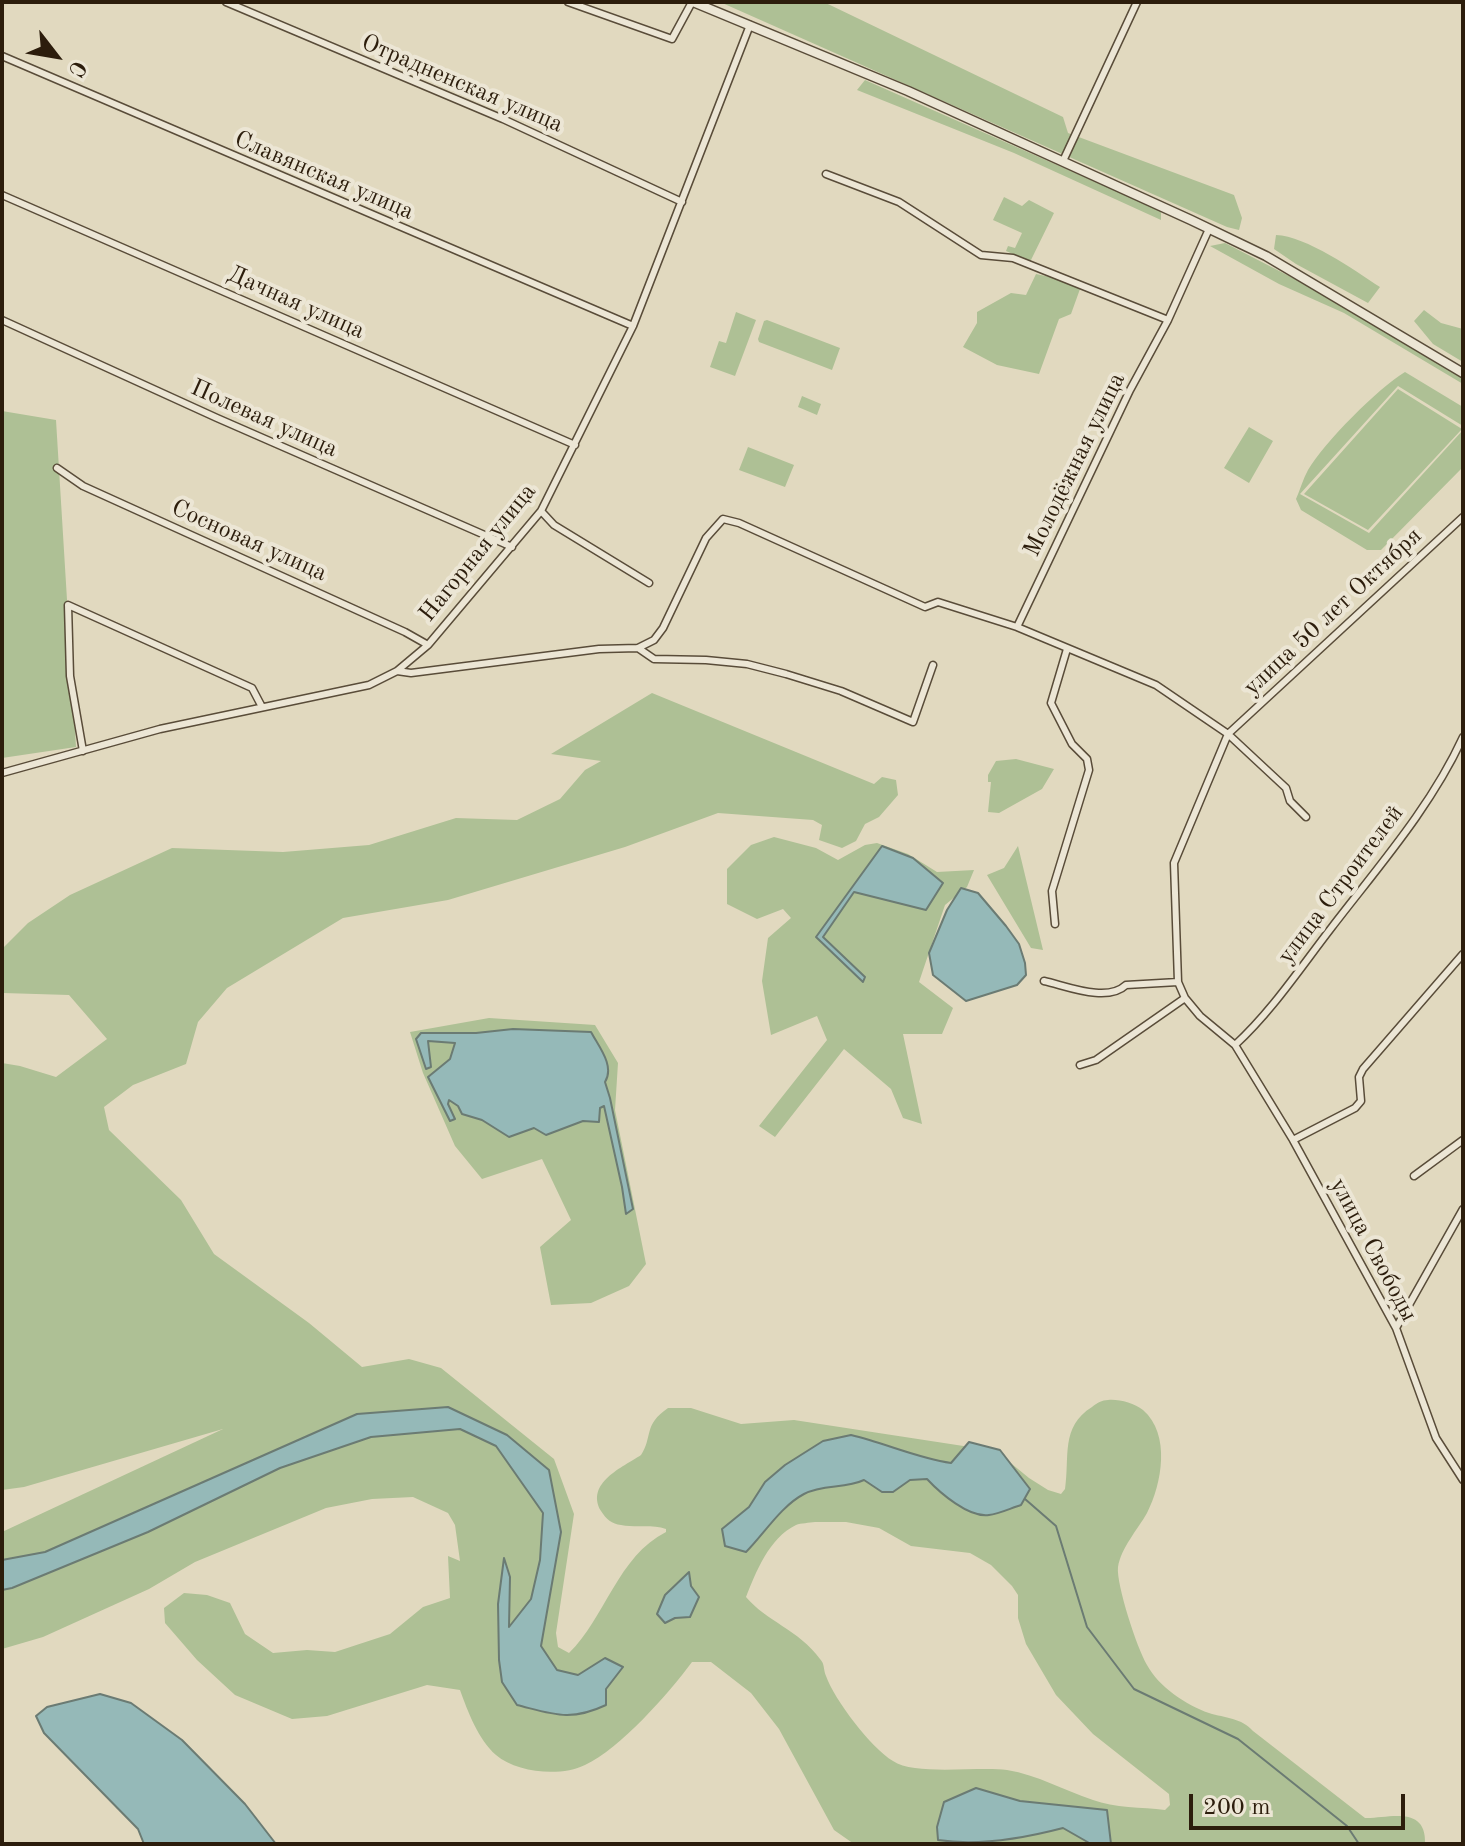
<!DOCTYPE html>
<html>
<head>
<meta charset="utf-8">
<style>
  body { margin:0 }
  #map { position:relative; width:1465px; height:1846px; overflow:hidden; background:#e1d9bf; font-family:"Old Standard TT",serif }
  canvas { display:block }
  .frame { position:absolute; inset:0; border:4px solid #2c1d0c; pointer-events:none }
  .north { position:absolute; left:16px; top:16px; width:80px; height:80px; -webkit-text-stroke:6px #ece6d5; paint-order:stroke; rotate:121deg; font-size:22px; font-weight:700; line-height:32px; text-align:center; color:#2c1d0c }
  .north::after { content:''; display:block; margin:auto; width:28px; height:36px; background:#2c1d0c; clip-path:polygon(50% 0,100% 100%,50% 72%,0 100%) }
  .scale { position:absolute; left:1189px; top:1794px; width:216px; height:36px; box-sizing:border-box; border:4px solid #2c1d0c; border-top:0; padding-left:10px; font-size:24px; line-height:28px; white-space:nowrap; color:#2c1d0c; -webkit-text-stroke:6px #ece6d5; paint-order:stroke }
</style>
</head>
<body>
<div id="map">
<canvas width="1465" height="1846"></canvas>
<div class="frame"></div>
<div class="north">С</div>
<div class="scale">200 m</div>
</div>
<script>
const context = document.querySelector('canvas').getContext('2d');
context.lineJoin = 'round';
function paint(path, color) { context.fillStyle = color; context.fill(path, 'evenodd'); }
function trace(path, color, width, dash) { context.strokeStyle = color; context.lineWidth = width; context.lineCap = dash ? 'butt' : 'round'; context.setLineDash(dash || []); context.stroke(path); }
function write(font, color, halo, rows, align = 'center') {
  context.font = font + ' "Old Standard TT",serif'; context.lineWidth = 8; context.setLineDash([]); context.textBaseline = 'middle'; context.strokeStyle = halo; context.fillStyle = color; for (const [text, x, y, turn = 0] of rows) {
    context.save(); context.translate(x, y); context.rotate((+turn || 0) * Math.PI / 180); context.textAlign = isNaN(turn) ? turn : align; if (halo) context.strokeText(text, 0, 0); context.fillText(text, 0, 0); context.restore();
  }
}
paint(new Path2D(`
  M 720,2 L 823,2 L 830,5 L 1063,117 L 1068,133 L 1234,195 L 1242,218 L 1239,230 L 1227,227 Z
  M 865,80 L 1161,211 L 1161,220 L 1014,153 L 857,90 Z
  M 1004,197 L 1022,206 L 1029,200 L 1054,213 L 1030,262 L 1006,251 L 1008,246 L 1015,248 L 1022,233 L 993,220 Z
  M 1276,235 C 1306,236 1354,270 1380,287 L 1368,303 L 1296,264 L 1274,249 Z
  M 1225,243 L 1318,291 L 1463,375 L 1463,384 L 1344,313 L 1279,284 L 1210,246 Z
  M 1036,274 L 1055,278 L 1080,289 L 1071,314 L 1059,319 L 1039,374 L 997,365 L 963,347 L 977,323 L 977,312 L 1011,293 L 1026,295 Z
  M 1424,310 L 1441,323 L 1463,329 L 1463,362 L 1433,344 L 1414,321 Z
  M 736,312 L 756,320 L 735,376 L 710,367 L 719,341 L 726,343 Z
  M 767,320 L 840,348 L 832,370 L 759,342 L 758,339 L 764,321 Z
  M 1405,372 L 1463,407 L 1463,426 L 1398,386 L 1300,494 L 1369,533 L 1463,430 L 1463,467 L 1381,550 L 1367,550 L 1301,510 L 1296,499 C 1300,490 1303,479 1308,470 C 1324,443 1378,388 1405,372 Z
  M 1398,389 L 1462,429 L 1368,530 L 1304,494 Z
  M 802,396 L 821,404 L 817,415 L 798,407 Z
  M 2,411 L 56,420 L 76,747 L 2,758 Z
  M 1249,427 L 1273,441 L 1249,483 L 1224,468 Z
  M 748,447 L 794,465 L 785,487 L 739,470 Z
  M 652,693 L 874,784 L 882,777 L 896,780 L 898,795 L 879,817 L 865,824 L 856,841 L 842,848 L 819,840 L 822,825 L 813,820 L 718,813 L 625,847 L 448,900 L 343,918 L 227,988 L 198,1022 L 186,1064 L 133,1085 L 104,1107 L 109,1130 L 181,1200 L 214,1254 L 309,1323 L 362,1367 L 409,1359 L 441,1368 L 554,1459 L 574,1514 L 556,1633 L 558,1647 L 569,1653 C 605,1618 618,1556 666,1532 L 666,1529 C 653,1524 636,1528 621,1525 C 612,1524 606,1519 601,1511 C 585,1483 623,1467 641,1455 C 653,1437 643,1425 668,1408 L 691,1408 L 741,1424 L 794,1420 L 996,1451 L 1029,1478 L 1048,1490 L 1061,1494 L 1065,1489 C 1070,1457 1060,1427 1092,1407 C 1097,1403 1102,1400 1108,1400 C 1119,1399 1134,1403 1143,1410 C 1171,1434 1162,1484 1147,1513 C 1138,1529 1121,1548 1118,1567 C 1116,1584 1137,1648 1147,1665 C 1159,1687 1186,1705 1209,1713 C 1225,1718 1242,1718 1253,1731 L 1365,1818 C 1386,1819 1427,1804 1425,1844 L 854,1844 L 834,1830 L 779,1729 L 751,1693 L 711,1662 L 692,1662 C 669,1693 620,1749 585,1765 C 561,1777 517,1773 496,1755 C 478,1739 468,1712 460,1690 L 427,1685 L 327,1716 L 292,1719 L 235,1695 L 197,1660 L 165,1623 L 164,1608 L 184,1593 L 207,1595 L 230,1603 L 245,1634 L 273,1653 L 307,1650 L 335,1652 L 390,1634 L 423,1607 L 450,1598 L 448,1556 L 460,1561 L 455,1525 L 448,1513 L 413,1497 L 372,1499 L 326,1508 L 195,1562 L 149,1589 L 43,1637 L 2,1649 L 2,1532 L 223,1429 L 24,1487 L 2,1490 L 2,1063 L 20,1066 L 56,1077 L 107,1039 L 69,995 L 3,993 L 2,949 L 28,923 L 70,895 L 172,848 L 283,852 L 369,845 L 456,818 L 517,820 L 560,799 L 585,770 L 601,761 L 551,754 ZM 815,1522 L 846,1522 L 879,1528 L 911,1546 L 970,1553 L 991,1565 L 1012,1586 L 1018,1595 L 1018,1618 L 1026,1644 L 1056,1695 L 1093,1734 L 1169,1794 L 1170,1805 L 1165,1810 C 1142,1807 1114,1808 1093,1800 C 1063,1790 1038,1775 1007,1770 C 979,1766 915,1776 893,1761 C 871,1748 834,1699 826,1676 C 823,1669 825,1664 820,1659 C 799,1630 766,1621 746,1597 C 756,1572 769,1538 796,1525 C 801,1523 809,1523 815,1522 Z
  M 1016,759 L 1054,769 L 1042,789 L 999,813 L 988,812 L 991,782 L 988,782 L 988,775 L 996,761 Z
  M 774,837 L 816,848 L 838,860 L 865,845 L 877,843 L 908,854 L 937,872 L 974,870 L 967,887 L 945,905 L 919,982 L 953,1008 L 942,1034 L 903,1034 L 922,1124 L 903,1118 L 891,1089 L 844,1049 L 775,1137 L 759,1126 L 827,1040 L 817,1016 L 771,1035 L 762,981 L 768,938 L 791,918 L 783,909 L 757,919 L 727,904 L 727,869 L 751,845 Z
  M 1018,846 L 1043,950 L 1031,948 L 987,875 L 1004,868 Z
  M 489,1018 L 595,1025 L 618,1063 L 615,1110 L 646,1264 L 629,1286 L 591,1303 L 551,1305 L 540,1247 L 571,1220 L 542,1159 L 482,1179 L 455,1146 L 423,1073 L 410,1032 Z`), '#aec095');
const water = new Path2D(`
  M 882,846 L 913,858 L 943,883 L 926,910 L 854,892 L 823,937 L 865,977 L 863,982 L 816,937 Z
  M 961,888 L 978,893 L 1006,926 L 1019,944 L 1025,963 L 1026,975 L 1017,985 L 966,1001 L 933,975 L 929,953 L 947,910 Z
  M 513,1029 L 591,1032 C 599,1047 615,1066 605,1082 L 610,1098 L 633,1209 L 626,1214 L 622,1187 L 604,1106 L 600,1108 L 599,1122 L 583,1121 L 546,1135 L 534,1128 L 509,1137 L 482,1120 L 462,1114 L 458,1106 L 449,1100 L 448,1104 L 455,1119 L 450,1121 L 428,1077 L 450,1059 L 455,1043 L 428,1041 L 431,1067 L 426,1069 L 416,1039 L 421,1033 L 476,1033 Z
  M 448,1407 L 507,1435 L 549,1470 L 561,1532 L 541,1646 L 557,1670 L 578,1675 L 605,1658 L 623,1667 L 606,1689 L 606,1705 C 570,1722 553,1714 517,1705 L 502,1682 L 499,1660 L 498,1604 L 504,1558 L 510,1577 L 509,1627 L 531,1599 L 540,1560 L 543,1513 L 496,1446 L 460,1429 L 371,1437 L 280,1468 L 148,1532 L 12,1588 L 2,1590 L 2,1560 L 45,1552 L 357,1414 Z
  M 851,1435 C 885,1443 917,1458 951,1463 L 969,1442 L 1000,1450 L 1030,1489 L 1021,1505 C 1011,1508 999,1514 989,1515 C 969,1518 940,1493 927,1479 L 910,1480 L 893,1492 L 882,1492 L 864,1480 C 845,1489 823,1484 804,1494 C 781,1506 764,1534 746,1552 L 725,1546 L 722,1529 L 749,1507 L 765,1482 L 785,1465 L 823,1441 Z
  M 689,1572 L 691,1586 L 699,1597 L 690,1617 L 675,1618 L 665,1623 L 657,1614 L 665,1595 Z
  M 100,1694 L 131,1703 L 182,1740 L 245,1804 L 276,1844 L 144,1844 L 138,1829 L 44,1733 L 36,1716 L 47,1707 Z
  M 976,1788 L 1020,1801 L 1107,1810 L 1111,1844 L 1091,1844 L 1063,1828 C 1025,1838 977,1846 938,1840 L 937,1827 L 944,1802 Z`);
paint(water, '#95b9b8');
trace(water, '#6b7b73', 2);
trace(new Path2D(`
  M 1025,1499 L 1056,1526 L 1087,1627 L 1134,1689 L 1238,1739 L 1347,1826 L 1359,1844`), '#6b7b73', 2);
const minor = new Path2D(`
  M 226,2 L 503,119 L 682,202
  M 568,2 L 672,39 L 692,2
  M 2,56 L 633,326
  M 1063,161 L 1137,2
  M 826,174 L 899,202 L 981,255 L 1013,258 L 1168,320
  M 2,195 L 575,445
  M 2,320 L 217,418 L 512,547
  M 57,468 L 83,486 L 405,632 L 428,645
  M 541,511 L 554,525 L 649,583
  M 1463,517 L 1228,734 L 1174,863 L 1178,982 L 1185,998 L 1200,1016 L 1235,1045 L 1293,1140 L 1396,1328 L 1436,1438 L 1463,1480
  M 1017,627 L 1130,390 L 1168,320 L 1209,229
  M 638,648 L 654,659 L 706,660 L 747,664 L 786,674 L 841,691 L 913,722 L 933,665
  M 397,671 L 411,673 L 599,649 L 638,648 L 654,640 L 663,628 L 706,538 L 723,519 L 739,523 L 925,607 L 938,602 L 1017,627 L 1156,685 L 1228,734 L 1286,788 L 1290,801 L 1306,817
  M 83,751 L 70,676 L 68,605 L 252,688 L 262,707
  M 2,773 L 160,729 L 369,685 L 397,671 L 428,645 L 541,511 L 633,326 L 750,25
  M 1055,924 L 1052,891 L 1089,770 L 1087,759 L 1072,744 L 1051,703 L 1067,649
  M 1044,981 C 1067,986 1107,1003 1126,985 L 1178,982
  M 1235,1045 C 1272,1011 1301,967 1332,927 C 1378,867 1431,807 1463,737
  M 1080,1065 L 1096,1060 L 1185,998
  M 1293,1140 L 1355,1108 L 1361,1101 L 1359,1077 L 1363,1069 L 1463,954
  M 1414,1176 L 1463,1140
  M 1396,1328 L 1463,1209`);
const tertiary = new Path2D(`
  M 693,2 L 908,91 L 1191,220 L 1266,256 L 1463,373`);
trace(minor, '#594c39', 9);
trace(tertiary, '#594c39', 11);
trace(minor, '#ece6d5', 6);
trace(tertiary, '#ece6d5', 8);
write('24px', '#2c1d0c', '#ece6d5', [
  ["Отрадненская улица",462,84,23],
  ["Славянская улица",324,176,23],
  ["Дачная улица",296,303,24],
  ["Полевая улица",264,419,24],
  ["Молодёжная улица",1075,465,-64],
  ["Сосновая улица",249,541,24],
  ["Нагорная улица",478,553,-51],
  ["улица 50 лет Октября",1333,612,-43],
  ["улица Строителей",1341,885,-53],
  ["улица Свободы",1373,1250,62]
]);
</script>
</body>
</html>
